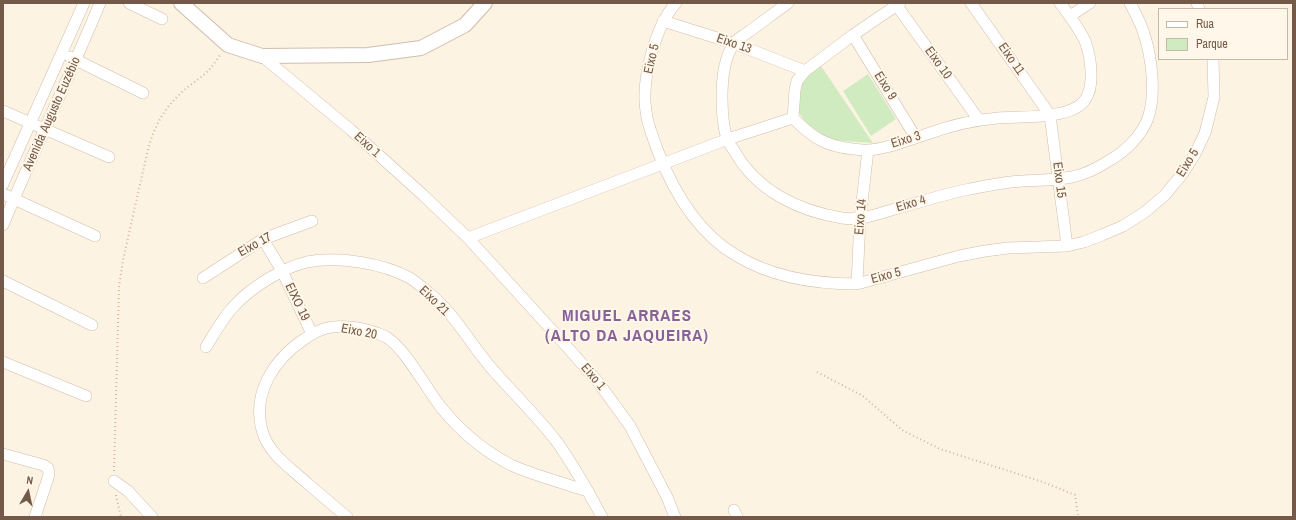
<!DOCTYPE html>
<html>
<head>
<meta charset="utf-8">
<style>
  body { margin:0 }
  #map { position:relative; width:1296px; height:520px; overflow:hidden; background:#fdf3e3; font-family:"Archivo Narrow",sans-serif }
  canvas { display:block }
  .frame { position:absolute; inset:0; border:4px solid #755948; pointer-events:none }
  .legend { position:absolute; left:1158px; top:8px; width:130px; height:52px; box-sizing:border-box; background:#fff7e9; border:1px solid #c8b8a9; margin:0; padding:5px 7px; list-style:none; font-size:12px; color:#755948 }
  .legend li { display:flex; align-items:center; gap:8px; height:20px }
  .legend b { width:20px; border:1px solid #c8b8a9 }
  .north { position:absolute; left:8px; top:472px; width:40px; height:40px; -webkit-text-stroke:3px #fff7e9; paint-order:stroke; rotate:9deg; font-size:11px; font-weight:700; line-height:16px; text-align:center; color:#755948 }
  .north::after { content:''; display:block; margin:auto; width:14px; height:18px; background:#755948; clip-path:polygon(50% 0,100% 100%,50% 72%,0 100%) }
</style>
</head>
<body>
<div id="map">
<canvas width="1296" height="520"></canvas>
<div class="frame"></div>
<ul class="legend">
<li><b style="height:5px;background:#fff"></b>Rua</li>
<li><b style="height:11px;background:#d1ebc1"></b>Parque</li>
</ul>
<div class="north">N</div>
</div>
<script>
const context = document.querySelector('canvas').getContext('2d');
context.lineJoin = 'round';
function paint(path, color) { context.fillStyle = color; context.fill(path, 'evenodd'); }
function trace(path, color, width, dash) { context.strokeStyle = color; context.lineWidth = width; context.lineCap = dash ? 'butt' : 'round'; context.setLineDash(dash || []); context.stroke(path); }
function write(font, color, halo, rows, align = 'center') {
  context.font = font + ' "Archivo Narrow",sans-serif'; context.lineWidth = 4; context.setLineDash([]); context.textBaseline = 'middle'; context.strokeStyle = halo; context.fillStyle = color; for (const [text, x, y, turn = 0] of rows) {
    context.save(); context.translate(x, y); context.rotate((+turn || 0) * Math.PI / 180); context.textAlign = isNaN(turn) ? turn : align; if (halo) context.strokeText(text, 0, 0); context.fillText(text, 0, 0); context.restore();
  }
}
paint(new Path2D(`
  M 819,63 L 873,143 L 830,140 L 809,128 L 798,111 L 801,84 Z
  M 868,74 L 896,119 L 871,136 L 843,91 Z`), '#d1ebc1');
const minor = new Path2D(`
  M 129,3 L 162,19
  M 676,3 C 655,26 641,81 646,111 C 647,124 653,137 657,149 C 673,191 697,233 737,256 C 772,277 817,284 857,284 L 959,256 L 985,251 L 1008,248 L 1067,246 L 1084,242 L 1102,235 L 1123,226 L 1145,212 L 1165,195 L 1183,173 L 1195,154 L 1205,133 L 1214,97 L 1213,59
  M 788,3 C 774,13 761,23 747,33 C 743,36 735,40 733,45 C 724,59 722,80 722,97 C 722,110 723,126 727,139 C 729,143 732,148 735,152 C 757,191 799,211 842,218 C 861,221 877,214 895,209 C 918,203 941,195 965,190 C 980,187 995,184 1011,182 C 1031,180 1052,181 1072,177 C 1086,174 1098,168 1110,160 C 1126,151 1142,135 1148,118 C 1156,95 1152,58 1144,34 C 1141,23 1135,13 1130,3
  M 895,3 L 979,120
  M 900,3 L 853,35 L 805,71 L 797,81 L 795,90 L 793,118 C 813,138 825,146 853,149 C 858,149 864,151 868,150 C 888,149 908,140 927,134 C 949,126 974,120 998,118 C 1020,116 1071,120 1085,100 C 1095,86 1091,57 1085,41 C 1079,28 1069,15 1060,3
  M 971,3 L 1050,115 L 1067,246
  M 1197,3 L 1199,9
  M 1070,16 L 1090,3
  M 663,21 L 733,43 L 805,71
  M 853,35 L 916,138
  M 262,56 L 351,130 L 423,195 L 468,238 L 569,349 L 598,382 L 630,426 L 667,497 L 675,517
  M 70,57 L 143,93
  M 3,111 L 109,157
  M 3,184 L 84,3
  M 3,194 L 95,236
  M 3,225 C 34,150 69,78 100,3
  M 468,238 L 728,139 L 793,118
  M 263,239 L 282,271 L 312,334
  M 203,278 L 263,239 L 312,221
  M 3,281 L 92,325
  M 857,284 L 860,219 L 868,150
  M 206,347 C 215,333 223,317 235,305 C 252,287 282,268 307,262 C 338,256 382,263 410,278 C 416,282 423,288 429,293 C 455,314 471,345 493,370 C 514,394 537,416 557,442 C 574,466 588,491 602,517
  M 3,362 L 86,396
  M 3,454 L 43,465 L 48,468 L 49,474 L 48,478 L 35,517
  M 114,481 L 128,491 L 152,517
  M 734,510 L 737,517
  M 347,517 C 334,506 321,495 308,484 C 291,468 268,454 262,430 C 252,393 274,360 303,340 C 310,335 318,330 327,328 C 345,324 370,329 386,337 C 404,347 426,388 440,406 C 459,430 484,451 511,465 C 536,476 563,483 588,491`);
const tertiary = new Path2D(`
  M 181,3 L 228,45 L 262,56 L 368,55 L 421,48 L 465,25 L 485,3`);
trace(minor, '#d0bdac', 12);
trace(tertiary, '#d0bdac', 16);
trace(new Path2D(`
  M 817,372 L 863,396 L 902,430 L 940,449 L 1043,482 L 1075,495 L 1078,515 L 1077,517
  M 114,471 L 119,287 L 123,260 L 148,149 C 154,128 163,110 179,95 C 187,86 199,80 208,71 C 213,66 217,59 221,54
  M 116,495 L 121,517`), '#d8b59d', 2, [1, 3]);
trace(minor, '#fff', 11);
trace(tertiary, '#fff', 14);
write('13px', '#755948', '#fff7e9', [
  ["Eixo 13",734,44,19],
  ["Eixo 5",652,59,-77],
  ["Eixo 11",1011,59,55],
  ["Eixo 10",938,63,54],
  ["Eixo 9",885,86,58],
  ["Avenida Augusto Euzébio",52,114,-66],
  ["Eixo 3",906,140,-17],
  ["Eixo 1",367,145,42],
  ["Eixo 5",1188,163,-58],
  ["Eixo 15",1059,180,83],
  ["Eixo 4",911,204,-16],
  ["Eixo 14",861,217,-85],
  ["Eixo 17",255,245,-29],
  ["Eixo 5",886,276,-15],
  ["Eixo 21",434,301,44],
  ["EIXO 19",297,302,64],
  ["Eixo 20",359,332,11],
  ["Eixo 1",593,377,50]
]);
context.letterSpacing = '1px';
write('bold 17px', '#886399', '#fff7e9', [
  ["MIGUEL ARRAES",627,316],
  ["(ALTO DA JAQUEIRA)",627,336]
]);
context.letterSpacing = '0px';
</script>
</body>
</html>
